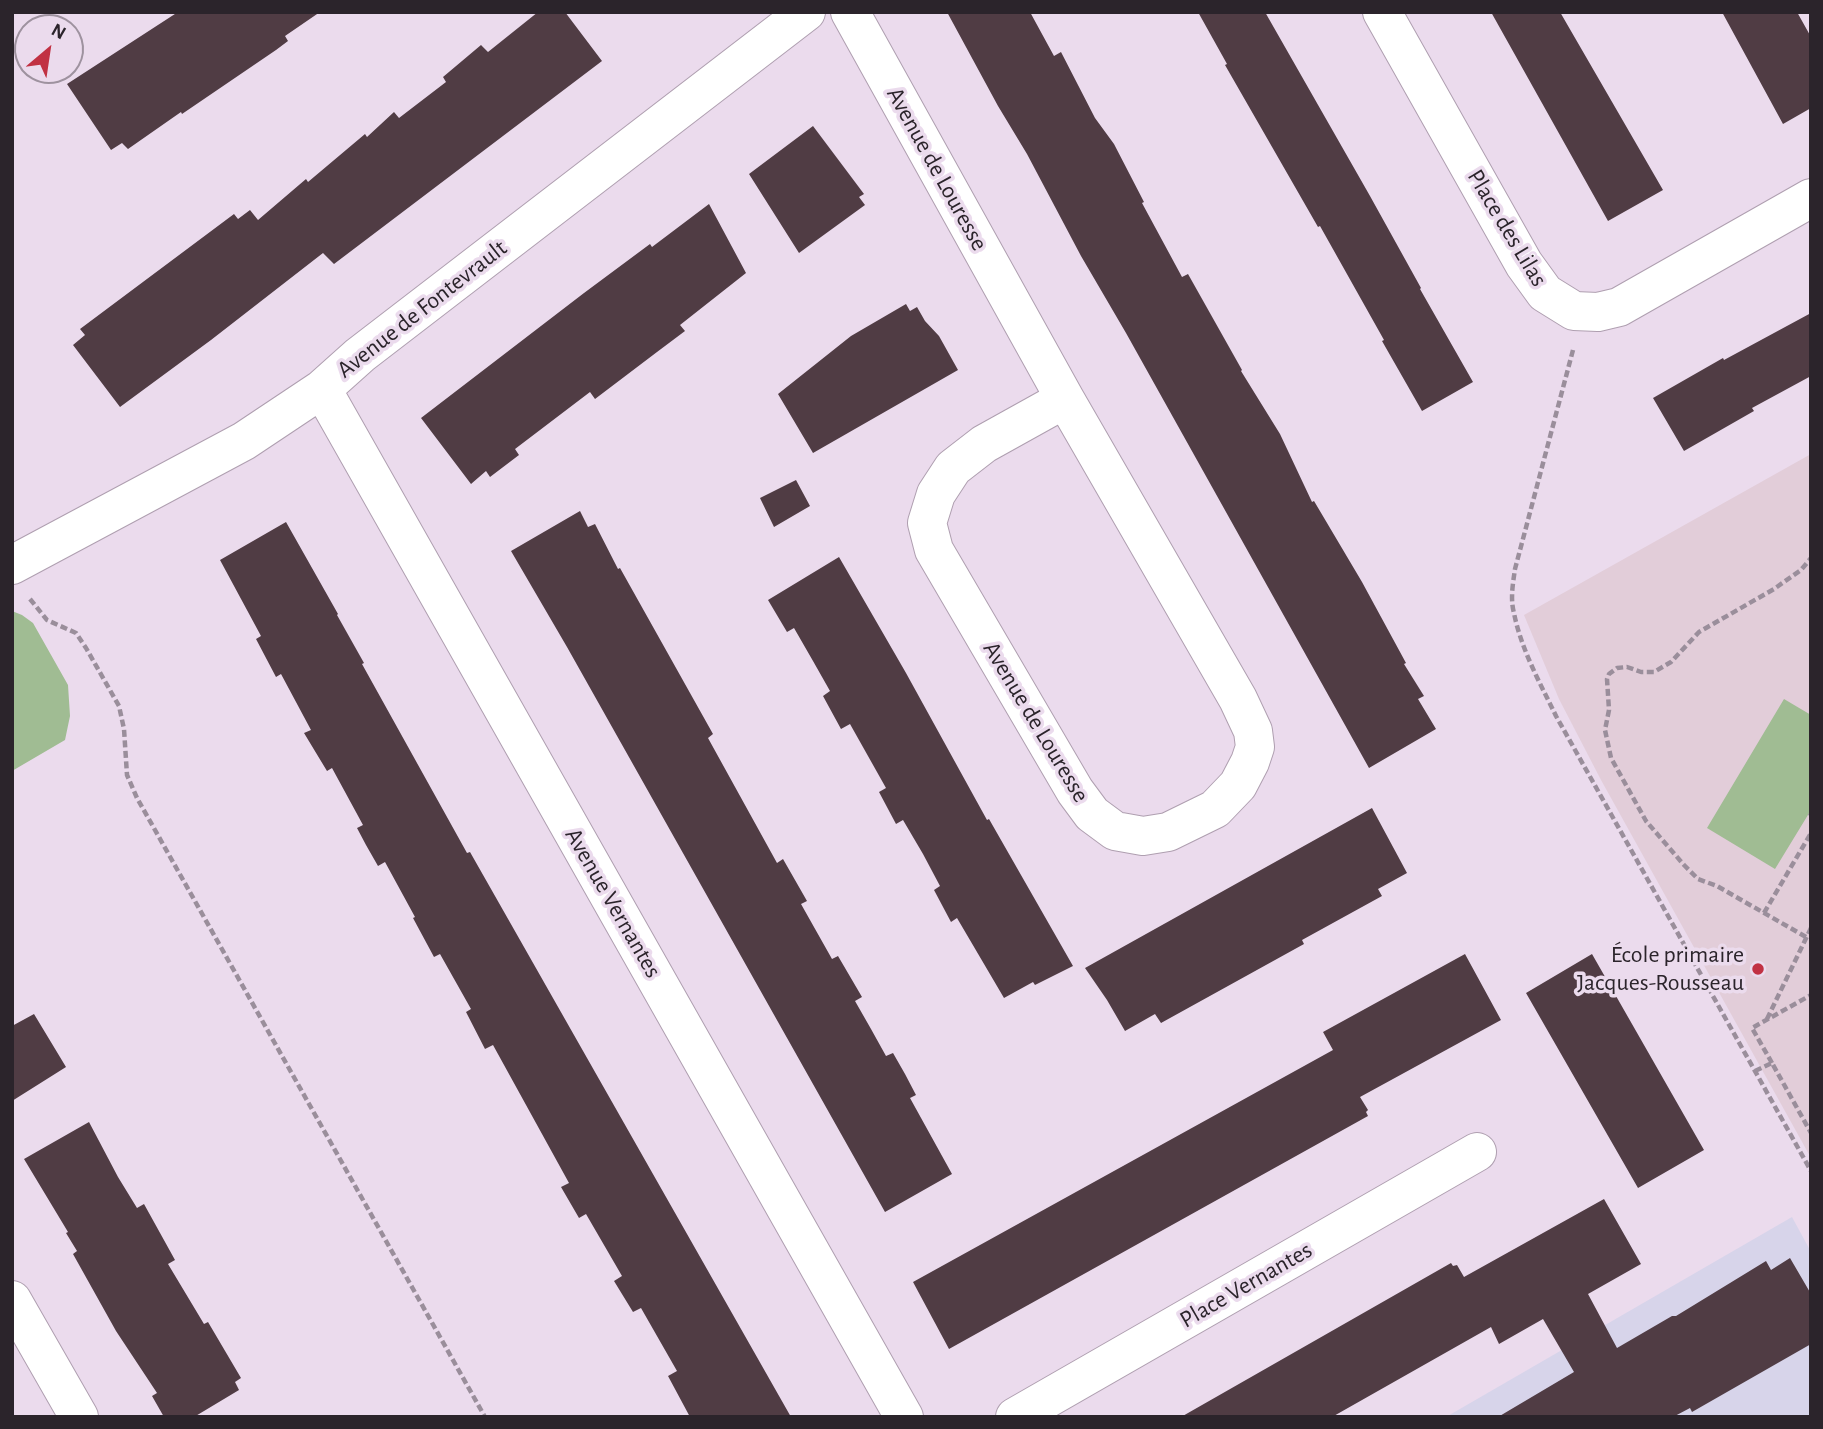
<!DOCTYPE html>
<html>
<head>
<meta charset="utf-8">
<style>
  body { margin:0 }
  #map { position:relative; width:1823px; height:1429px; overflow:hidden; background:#ebdbed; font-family:"Alegreya Sans",sans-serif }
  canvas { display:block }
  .frame { position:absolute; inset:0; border:14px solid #2b242b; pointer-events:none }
  .north { position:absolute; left:14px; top:14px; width:70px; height:70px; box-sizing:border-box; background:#ebdbed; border:2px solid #9e929f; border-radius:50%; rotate:29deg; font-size:19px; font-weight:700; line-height:28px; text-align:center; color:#2b242b }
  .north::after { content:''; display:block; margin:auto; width:24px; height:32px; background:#c13143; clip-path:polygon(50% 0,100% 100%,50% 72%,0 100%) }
</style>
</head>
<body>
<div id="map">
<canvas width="1823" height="1429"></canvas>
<div class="frame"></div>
<div class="north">N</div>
</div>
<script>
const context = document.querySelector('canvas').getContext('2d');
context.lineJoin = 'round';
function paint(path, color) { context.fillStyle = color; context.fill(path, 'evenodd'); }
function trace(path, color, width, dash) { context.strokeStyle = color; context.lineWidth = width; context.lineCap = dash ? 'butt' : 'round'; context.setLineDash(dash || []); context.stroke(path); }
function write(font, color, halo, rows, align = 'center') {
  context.font = font + ' "Alegreya Sans",sans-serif'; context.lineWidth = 7; context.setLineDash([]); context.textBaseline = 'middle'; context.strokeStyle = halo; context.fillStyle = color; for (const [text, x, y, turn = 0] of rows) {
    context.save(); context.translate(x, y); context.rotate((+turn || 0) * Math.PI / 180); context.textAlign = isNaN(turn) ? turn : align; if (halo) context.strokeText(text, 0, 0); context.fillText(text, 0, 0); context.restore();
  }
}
paint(new Path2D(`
  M 1792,1217 L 1811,1252 L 1811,1417 L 1446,1417 Z`), '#d7d4ea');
paint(new Path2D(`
  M 1811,454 L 1811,1158 L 1601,780 L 1559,699 L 1524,615 Z`), '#e2cdd9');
paint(new Path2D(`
  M 12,611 L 22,615 L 33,623 L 68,685 L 70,716 L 65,740 L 12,771 Z
  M 1784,699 L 1811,715 L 1811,810 L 1775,869 L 1707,828 Z`), '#a0bc93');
paint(new Path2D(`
  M 178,12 L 320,12 L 285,36 L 288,41 L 276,50 L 182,114 L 181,112 L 128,149 L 122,143 L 111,150 L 67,84 Z
  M 538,12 L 565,12 L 602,61 L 334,264 L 323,253 L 211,340 L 120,407 L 73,345 L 85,335 L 80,329 L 234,214 L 238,219 L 250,210 L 258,220 L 306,179 L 308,182 L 365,134 L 367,137 L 394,112 L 399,118 L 446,82 L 443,77 L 481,45 L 488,52 Z
  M 947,12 L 1030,12 L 1054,56 L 1061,52 L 1095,118 L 1114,144 L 1144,202 L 1142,203 L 1182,277 L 1188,274 L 1242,370 L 1241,371 L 1280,434 L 1312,502 L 1314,501 L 1362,582 L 1406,663 L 1404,664 L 1424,696 L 1418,699 L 1436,729 L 1369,768 L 1126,333 L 1081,256 L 1027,154 L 998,106 Z
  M 1198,12 L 1265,12 L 1370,196 L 1421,288 L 1420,289 L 1473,382 L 1422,411 L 1382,341 L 1384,340 L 1320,226 L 1318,227 L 1225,65 L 1227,64 Z
  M 1491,12 L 1560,12 L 1663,190 L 1608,221 Z
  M 1722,12 L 1797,12 L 1811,37 L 1811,108 L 1783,124 Z
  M 813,126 L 864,194 L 859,197 L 865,205 L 799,253 L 749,174 Z
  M 709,204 L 746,273 L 680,325 L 685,331 L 657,352 L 595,399 L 590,392 L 515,449 L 519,455 L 490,477 L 486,471 L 471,484 L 421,418 L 584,293 L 650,244 L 652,247 Z
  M 906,304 L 910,311 L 917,307 L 925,321 L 939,336 L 958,370 L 813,453 L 778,394 L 851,336 Z
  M 1811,313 L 1811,376 L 1752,408 L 1754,411 L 1684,451 L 1653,398 L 1723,358 L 1724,360 Z
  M 796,480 L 810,506 L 774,527 L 760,498 Z
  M 580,511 L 588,527 L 595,524 L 618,569 L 620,568 L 713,734 L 708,738 L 777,863 L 783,859 L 807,901 L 801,904 L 832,959 L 838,956 L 862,997 L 855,1001 L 871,1029 L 886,1056 L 893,1053 L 905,1074 L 916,1095 L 910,1098 L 952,1174 L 885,1212 L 567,647 L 511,551 Z
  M 286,522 L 338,614 L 337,615 L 364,663 L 362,664 L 467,853 L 470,852 L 791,1417 L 690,1417 L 668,1376 L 677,1371 L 641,1308 L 633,1312 L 614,1281 L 622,1276 L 586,1214 L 579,1218 L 561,1187 L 569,1183 L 493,1045 L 485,1049 L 466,1012 L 471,1009 L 440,954 L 434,957 L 413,918 L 415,917 L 385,862 L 378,866 L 366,845 L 357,828 L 363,825 L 332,768 L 327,771 L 304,733 L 311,730 L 281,674 L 276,677 L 256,639 L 261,636 L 220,560 Z
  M 839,557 L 906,673 L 987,820 L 989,819 L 1073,966 L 1035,985 L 1033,982 L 1004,998 L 957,918 L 951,922 L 934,890 L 940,886 L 923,854 L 903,820 L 896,824 L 879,792 L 886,788 L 850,724 L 841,729 L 823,696 L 830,691 L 813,661 L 794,628 L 787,632 L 768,600 Z
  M 1372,808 L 1407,873 L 1378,889 L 1382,896 L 1302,940 L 1304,944 L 1161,1023 L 1155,1014 L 1125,1031 L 1107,1000 L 1085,968 Z
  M 1465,954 L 1501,1020 L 1360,1097 L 1368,1110 L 1366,1112 L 1368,1116 L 949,1349 L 913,1282 L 1333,1050 L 1323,1032 Z
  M 1592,954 L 1704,1150 L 1638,1188 L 1526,993 Z
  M 34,1014 L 66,1067 L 12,1101 L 12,1026 Z
  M 89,1122 L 118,1177 L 137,1208 L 144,1204 L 175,1260 L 168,1264 L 204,1324 L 208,1322 L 241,1378 L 235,1382 L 239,1390 L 194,1417 L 164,1417 L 152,1396 L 157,1393 L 116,1331 L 73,1254 L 77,1251 L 66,1233 L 68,1232 L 24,1159 Z
  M 1604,1199 L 1641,1264 L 1588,1294 L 1617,1348 L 1672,1316 L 1676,1316 L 1766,1261 L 1771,1270 L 1790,1258 L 1811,1294 L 1811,1344 L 1692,1412 L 1690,1408 L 1673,1417 L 1498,1417 L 1574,1372 L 1543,1319 L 1499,1344 L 1491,1327 L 1332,1417 L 1181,1417 L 1451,1263 L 1453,1266 L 1457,1265 L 1464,1277 Z`), '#503c44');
const minor = new Path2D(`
  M 850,12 L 1065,399 L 1238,699 L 1253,731 L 1255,747 L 1250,762 L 1238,785 L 1215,809 L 1168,832 L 1143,836 L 1115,831 L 1092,814 L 1075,791 L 934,550 L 927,523 L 936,494 L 953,468 L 984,444 L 1065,399
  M 1382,12 L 1524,264 L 1545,293 L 1574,311 L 1598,312 L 1619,307 L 1811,198
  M 322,389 L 904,1417
  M 12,565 L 244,441 L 322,389 L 360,355 L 806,12
  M 12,1300 L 79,1417
  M 1015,1417 L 1477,1152`);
trace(minor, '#af9fb0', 40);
trace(new Path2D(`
  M 1573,350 L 1515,569 C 1513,583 1510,599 1514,613 C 1521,649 1540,683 1556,716 L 1811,1171
  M 30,599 L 47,620 L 76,633 L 86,648 L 119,706 L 124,729 L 127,775 L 137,798 L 485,1417
  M 1809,813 L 1811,814
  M 1764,913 L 1811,833
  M 1806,937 L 1717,886 L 1698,879 L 1684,865 L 1646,821 L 1611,758 L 1605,730 L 1609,710 L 1607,679 L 1609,674 L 1617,668 L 1627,667 L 1641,672 L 1654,672 L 1671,662 L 1699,632 L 1774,589 L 1801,570 L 1811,558
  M 1767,1019 L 1811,928
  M 1772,1063 L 1752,1028 L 1811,995
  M 1755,1071 L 1772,1063 L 1811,1133`), '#9a8e9b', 4.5, [7, 3.5]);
trace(minor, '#fff', 38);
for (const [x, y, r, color] of [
  [1758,969,7,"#c13143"]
]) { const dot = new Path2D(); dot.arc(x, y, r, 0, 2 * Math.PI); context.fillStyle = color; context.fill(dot); trace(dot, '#ebdbed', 2.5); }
write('24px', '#2b242b', '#ebdbed', [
  ["Avenue de Louresse",937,169,61],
  ["Place des Lilas",1507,228,59],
  ["Avenue de Fontevrault",422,309,-38],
  ["Avenue de Louresse",1036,722,59],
  ["Avenue Vernantes",613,903,60],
  ["Place Vernantes",1246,1285,-30]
]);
write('24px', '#2b242b', '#ebdbed', [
  ["École primaire",1744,955],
  ["Jacques-Rousseau",1744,983]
], 'right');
</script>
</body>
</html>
